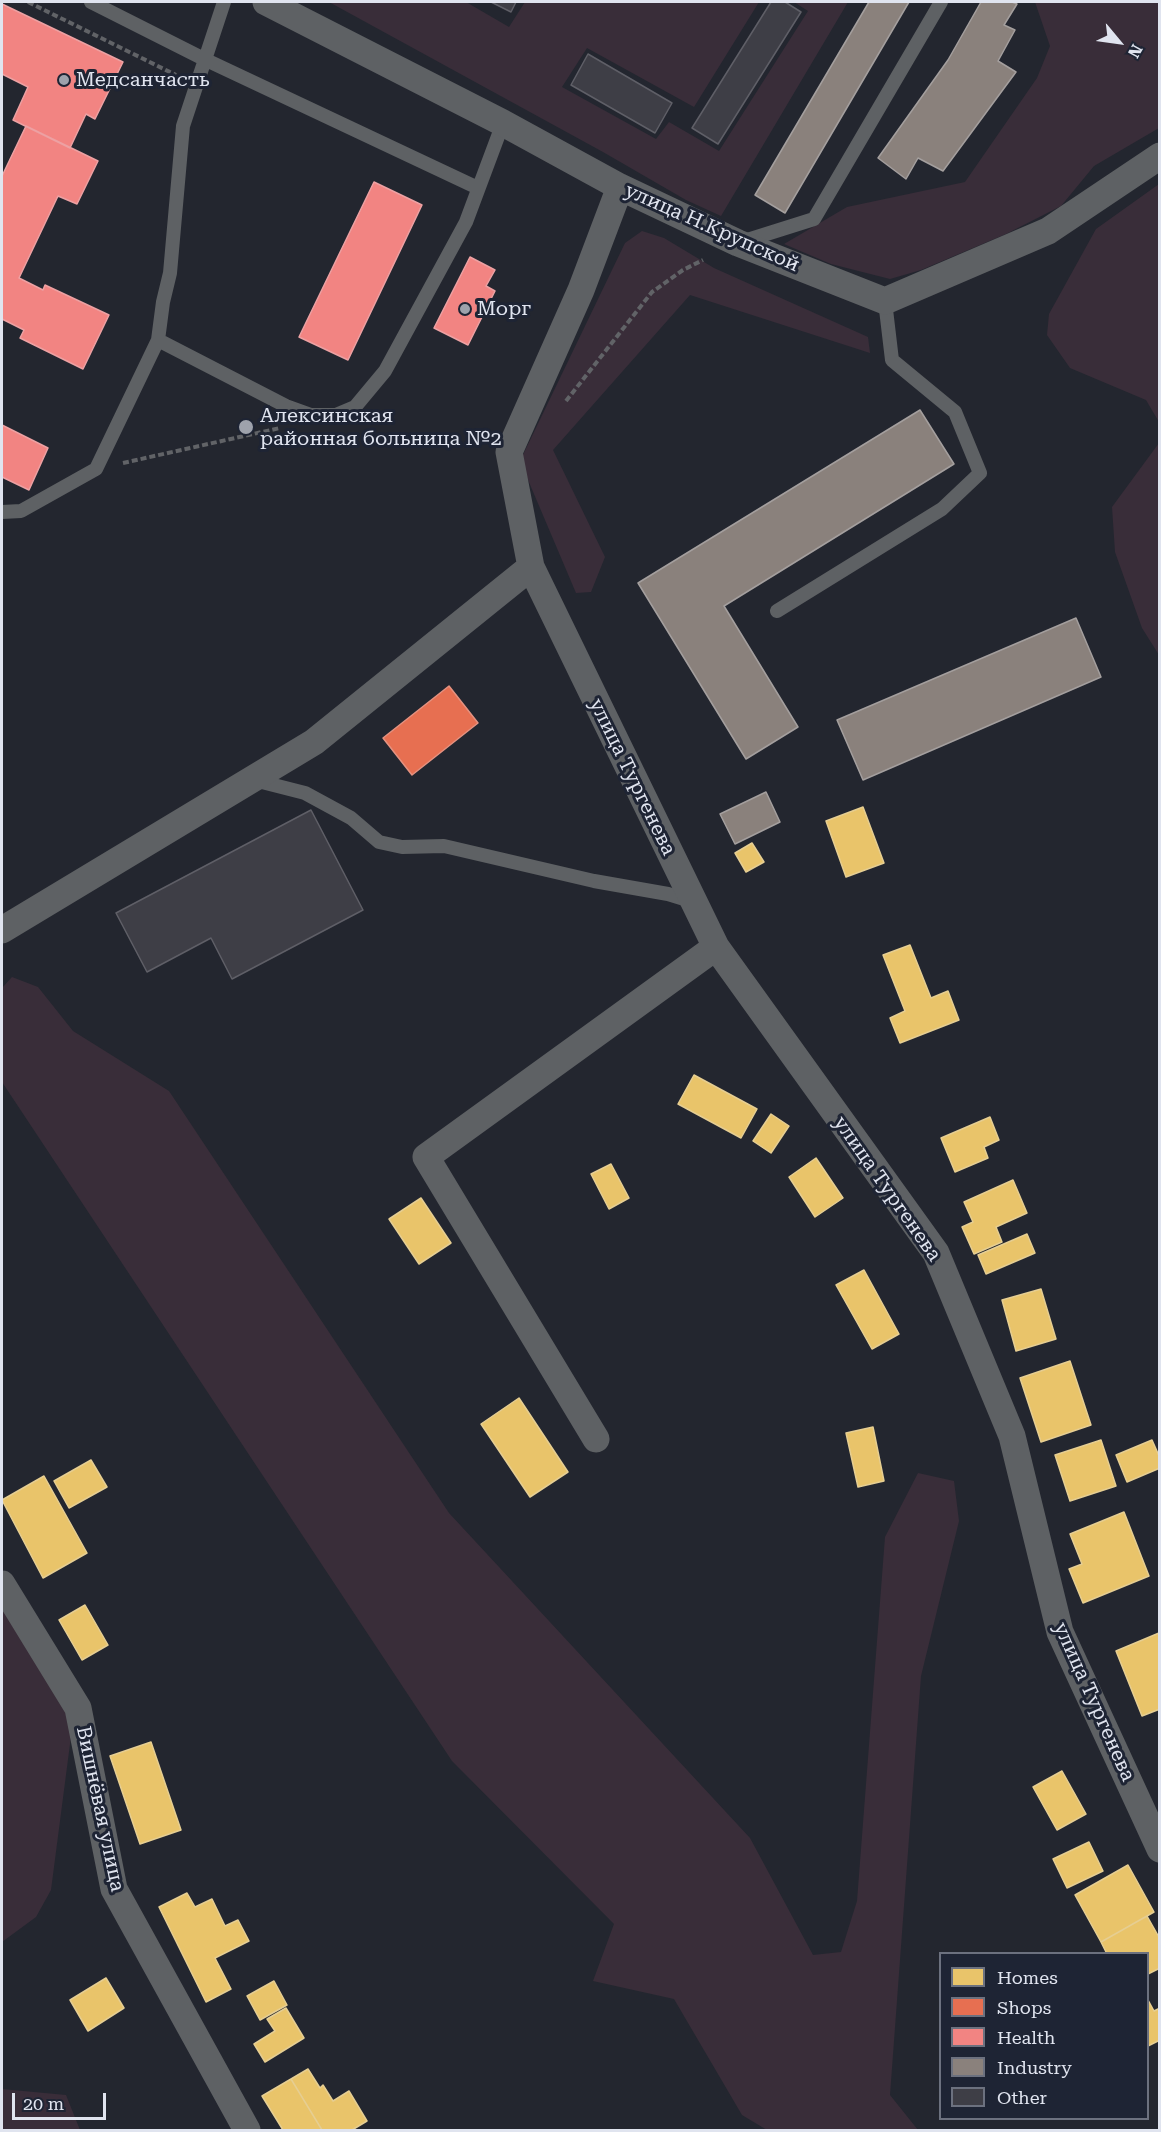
<!DOCTYPE html>
<html>
<head>
<meta charset="utf-8">
<style>
  body { margin:0 }
  #map { position:relative; width:1161px; height:2132px; overflow:hidden; background:#23262f; font-family:"Roboto Serif",serif }
  canvas { display:block }
  .frame { position:absolute; inset:0; border:3px solid #e0e4ef; pointer-events:none }
  .legend { position:absolute; left:939px; top:1952px; width:210px; height:168px; box-sizing:border-box; background:#1e2434; border:2px solid #6c717f; margin:0; padding:8px 10px; list-style:none; font-size:18px; color:#e0e4ef }
  .legend li { display:flex; align-items:center; gap:12px; height:30px }
  .legend b { width:30px; border:2px solid #6c717f }
  .north { position:absolute; left:1089px; top:12px; width:60px; height:60px; -webkit-text-stroke:4px #1e2434; paint-order:stroke; rotate:119deg; font-size:16px; font-weight:700; line-height:24px; text-align:center; color:#e0e4ef }
  .north::after { content:''; display:block; margin:auto; width:21px; height:27px; background:#e0e4ef; clip-path:polygon(50% 0,100% 100%,50% 72%,0 100%) }
  .scale { position:absolute; left:12px; top:2093px; width:94px; height:27px; box-sizing:border-box; border:3px solid #e0e4ef; border-top:0; padding-left:8px; font-size:18px; line-height:21px; white-space:nowrap; color:#e0e4ef; -webkit-text-stroke:4px #1e2434; paint-order:stroke }
</style>
</head>
<body>
<div id="map">
<canvas width="1161" height="2132"></canvas>
<div class="frame"></div>
<ul class="legend">
<li><b style="height:16px;background:#e9c46a"></b>Homes</li>
<li><b style="height:16px;background:#e76f51"></b>Shops</li>
<li><b style="height:16px;background:#f28482"></b>Health</li>
<li><b style="height:16px;background:#8a817c"></b>Industry</li>
<li><b style="height:16px;background:#3e3e46"></b>Other</li>
</ul>
<div class="north">N</div>
<div class="scale">20 m</div>
</div>
<script>
const context = document.querySelector('canvas').getContext('2d');
context.lineJoin = 'round';
function paint(path, color) { context.fillStyle = color; context.fill(path, 'evenodd'); }
function trace(path, color, width, dash) { context.strokeStyle = color; context.lineWidth = width; context.lineCap = dash ? 'butt' : 'round'; context.setLineDash(dash || []); context.stroke(path); }
function write(font, color, halo, rows, align = 'center') {
  context.font = font + ' "Roboto Serif",serif'; context.lineWidth = 6; context.setLineDash([]); context.textBaseline = 'middle'; context.strokeStyle = halo; context.fillStyle = color; for (const [text, x, y, turn = 0] of rows) {
    context.save(); context.translate(x, y); context.rotate((+turn || 0) * Math.PI / 180); context.textAlign = isNaN(turn) ? turn : align; if (halo) context.strokeText(text, 0, 0); context.fillText(text, 0, 0); context.restore();
  }
}
paint(new Path2D(`
  M 329,2 L 466,2 L 509,27 L 525,2 L 759,2 L 694,107 L 587,48 L 562,87 L 656,139 L 669,122 L 719,151 L 808,11 L 794,2 L 848,2 L 721,216 L 686,200 L 603,152 Z
  M 1035,2 L 1159,2 L 1159,128 L 1094,166 L 1061,206 L 1006,234 L 921,270 L 890,279 L 831,264 L 784,244 L 847,207 L 965,182 L 1037,78 L 1050,46 Z
  M 1159,184 L 1159,422 L 1146,400 L 1070,368 L 1047,335 L 1049,314 L 1096,229 Z
  M 642,231 L 664,238 L 714,268 L 868,337 L 870,353 L 690,295 L 553,450 L 605,557 L 591,592 L 576,593 L 520,461 L 625,243 Z
  M 1159,443 L 1159,655 L 1142,628 L 1115,552 L 1112,507 Z
  M 12,977 L 38,987 L 73,1031 L 169,1091 L 449,1513 L 750,1838 L 813,1955 L 841,1952 L 857,1901 L 885,1537 L 918,1473 L 954,1481 L 959,1521 L 921,1676 L 890,2095 L 918,2130 L 767,2130 L 742,2115 L 674,1999 L 593,1981 L 614,1924 L 452,1761 L 2,1082 L 2,988 Z
  M 2,1591 L 73,1721 L 51,1890 L 36,1917 L 2,1942 Z
  M 2,2089 L 66,2095 L 80,2130 L 2,2130 Z`), '#392d39');
const homes = new Path2D(`
  M 863,807 L 884,863 L 846,877 L 826,821 Z
  M 752,843 L 764,862 L 746,872 L 735,853 Z
  M 910,945 L 931,998 L 948,991 L 959,1020 L 900,1043 L 890,1018 L 905,1011 L 883,955 Z
  M 694,1075 L 757,1109 L 741,1138 L 678,1104 Z
  M 771,1114 L 789,1126 L 771,1153 L 753,1141 Z
  M 990,1117 L 999,1140 L 984,1147 L 988,1158 L 955,1172 L 941,1138 Z
  M 816,1158 L 843,1198 L 815,1217 L 789,1177 Z
  M 611,1164 L 629,1198 L 609,1209 L 591,1174 Z
  M 1013,1180 L 1027,1213 L 996,1227 L 1002,1242 L 974,1254 L 962,1227 L 973,1222 L 964,1202 Z
  M 421,1198 L 451,1243 L 419,1264 L 389,1219 Z
  M 1027,1234 L 1035,1253 L 986,1274 L 978,1255 Z
  M 864,1270 L 899,1334 L 872,1349 L 836,1285 Z
  M 1041,1289 L 1056,1339 L 1016,1351 L 1002,1300 Z
  M 1070,1361 L 1091,1425 L 1041,1442 L 1020,1378 Z
  M 519,1398 L 568,1472 L 530,1497 L 481,1424 Z
  M 873,1427 L 884,1481 L 858,1487 L 846,1433 Z
  M 1101,1440 L 1116,1486 L 1070,1501 L 1055,1455 Z
  M 1152,1440 L 1160,1458 L 1160,1468 L 1127,1482 L 1116,1455 Z
  M 91,1460 L 107,1487 L 69,1508 L 54,1481 Z
  M 44,1476 L 87,1553 L 43,1578 L 2,1500 Z
  M 1124,1512 L 1149,1576 L 1083,1603 L 1069,1569 L 1082,1564 L 1070,1534 Z
  M 85,1605 L 108,1645 L 82,1660 L 59,1620 Z
  M 1159,1633 L 1160,1709 L 1142,1716 L 1116,1651 Z
  M 151,1742 L 181,1830 L 140,1844 L 110,1756 Z
  M 1062,1771 L 1086,1814 L 1057,1830 L 1033,1787 Z
  M 1089,1842 L 1103,1871 L 1067,1888 L 1053,1859 Z
  M 1128,1865 L 1154,1912 L 1101,1942 L 1075,1895 Z
  M 187,1893 L 195,1907 L 212,1899 L 225,1926 L 238,1920 L 249,1941 L 215,1958 L 231,1989 L 206,2002 L 159,1907 Z
  M 1147,1916 L 1160,1939 L 1160,1968 L 1148,1974 L 1148,1954 L 1107,1954 L 1101,1942 Z
  M 106,1978 L 124,2008 L 88,2031 L 70,2000 Z
  M 274,1981 L 287,2005 L 260,2020 L 247,1996 Z
  M 1148,2000 L 1154,2011 L 1160,2008 L 1160,2040 L 1148,2046 Z
  M 286,2008 L 304,2038 L 265,2062 L 254,2044 L 275,2031 L 267,2019 Z
  M 308,2069 L 320,2088 L 323,2085 L 333,2101 L 349,2091 L 367,2121 L 352,2130 L 322,2130 L 291,2079 Z
  M 291,2079 L 322,2130 L 283,2130 L 262,2096 Z`);
paint(homes, '#e9c46a');
trace(homes, '#e6ce92', 1.5);
const shops = new Path2D(`
  M 449,686 L 478,723 L 412,775 L 383,738 Z`);
paint(shops, '#e76f51');
trace(shops, '#e59280', 1.5);
const health = new Path2D(`
  M 2,4 L 123,62 L 95,119 L 86,114 L 70,148 L 13,120 L 28,87 L 2,74 Z
  M 26,126 L 98,161 L 77,204 L 58,196 L 19,278 L 43,290 L 45,285 L 109,315 L 83,369 L 20,338 L 24,330 L 2,319 L 2,176 Z
  M 374,182 L 422,205 L 348,360 L 299,337 Z
  M 470,257 L 495,270 L 486,286 L 495,291 L 468,345 L 434,328 Z
  M 2,425 L 48,448 L 29,490 L 2,477 Z`);
paint(health, '#f28482');
trace(health, '#eda1a3', 1.5);
const industry = new Path2D(`
  M 869,2 L 909,2 L 785,213 L 755,195 Z
  M 981,2 L 1012,2 L 1017,4 L 1004,25 L 1015,30 L 998,61 L 1016,72 L 943,171 L 918,158 L 906,179 L 878,158 L 948,60 Z
  M 920,410 L 954,464 L 724,606 L 798,727 L 746,759 L 638,583 Z
  M 1076,618 L 1101,677 L 863,780 L 837,720 Z
  M 766,792 L 780,822 L 735,844 L 720,814 Z`);
paint(industry, '#8a817c');
trace(industry, '#a49f9e', 1.5);
const building = new Path2D(`
  M 491,2 L 516,2 L 511,12 Z
  M 771,2 L 785,2 L 801,12 L 718,144 L 692,128 Z
  M 588,54 L 672,103 L 655,133 L 571,85 Z
  M 311,810 L 363,910 L 232,979 L 211,938 L 147,972 L 116,913 Z`);
paint(building, '#3e3e46');
trace(building, '#5f5f67', 1.5);
trace(new Path2D(`
  M 28,2 L 176,75
  M 566,401 L 652,292 L 683,270 L 703,260
  M 123,463 L 280,428`), '#616367', 4, [6, 3]);
trace(new Path2D(`
  M 91,2 L 204,59 L 478,188
  M 741,242 L 814,219 L 941,2
  M 158,340 L 286,406 L 311,415 L 336,415 L 355,407 L 385,371 L 466,222 L 503,123
  M 2,512 L 21,511 L 96,469 L 158,340 L 163,302 L 170,273 L 183,126 L 224,2
  M 777,611 L 942,509 L 980,473 L 955,412 L 892,360 L 885,301
  M 254,780 L 305,793 L 351,818 L 379,842 L 402,847 L 444,846 L 594,881 L 668,894 L 694,902`), '#5e6164', 14);
trace(new Path2D(`
  M 266,2 L 503,123 L 620,187 L 738,243 L 885,301 L 1048,231 L 1160,156
  M 531,567 L 716,947 L 936,1253 L 1012,1436 L 1060,1632 L 1160,1849
  M 2,930 L 314,742 L 531,567 L 509,452 L 581,290 L 620,187
  M 596,1439 L 426,1157 L 716,947
  M 2,1584 L 78,1708 L 114,1889 L 247,2130`), '#5e6164', 27);
for (const [x, y, r, color] of [
  [64,80,6,"#9ea2ac"],
  [465,309,6,"#9ea2ac"],
  [246,427,8,"#9ea2ac"]
]) { const dot = new Path2D(); dot.arc(x, y, r, 0, 2 * Math.PI); context.fillStyle = color; context.fill(dot); trace(dot, '#1e2434', 2); }
write('20px', '#e0e4ef', '#1e2434', [
  ["Медсанчасть",76,80],
  ["Морг",477,309],
  ["Алексинская",260,416],
  ["районная больница №2",260,439]
], 'left');
write('20px', '#e0e4ef', '#1e2434', [
  ["улица Н.Крупской",712,228,24],
  ["улица Тургенева",632,777,64],
  ["улица Тургенева",887,1189,55],
  ["улица Тургенева",1094,1702,66],
  ["Вишнёвая улица",100,1809,78]
]);
</script>
</body>
</html>
